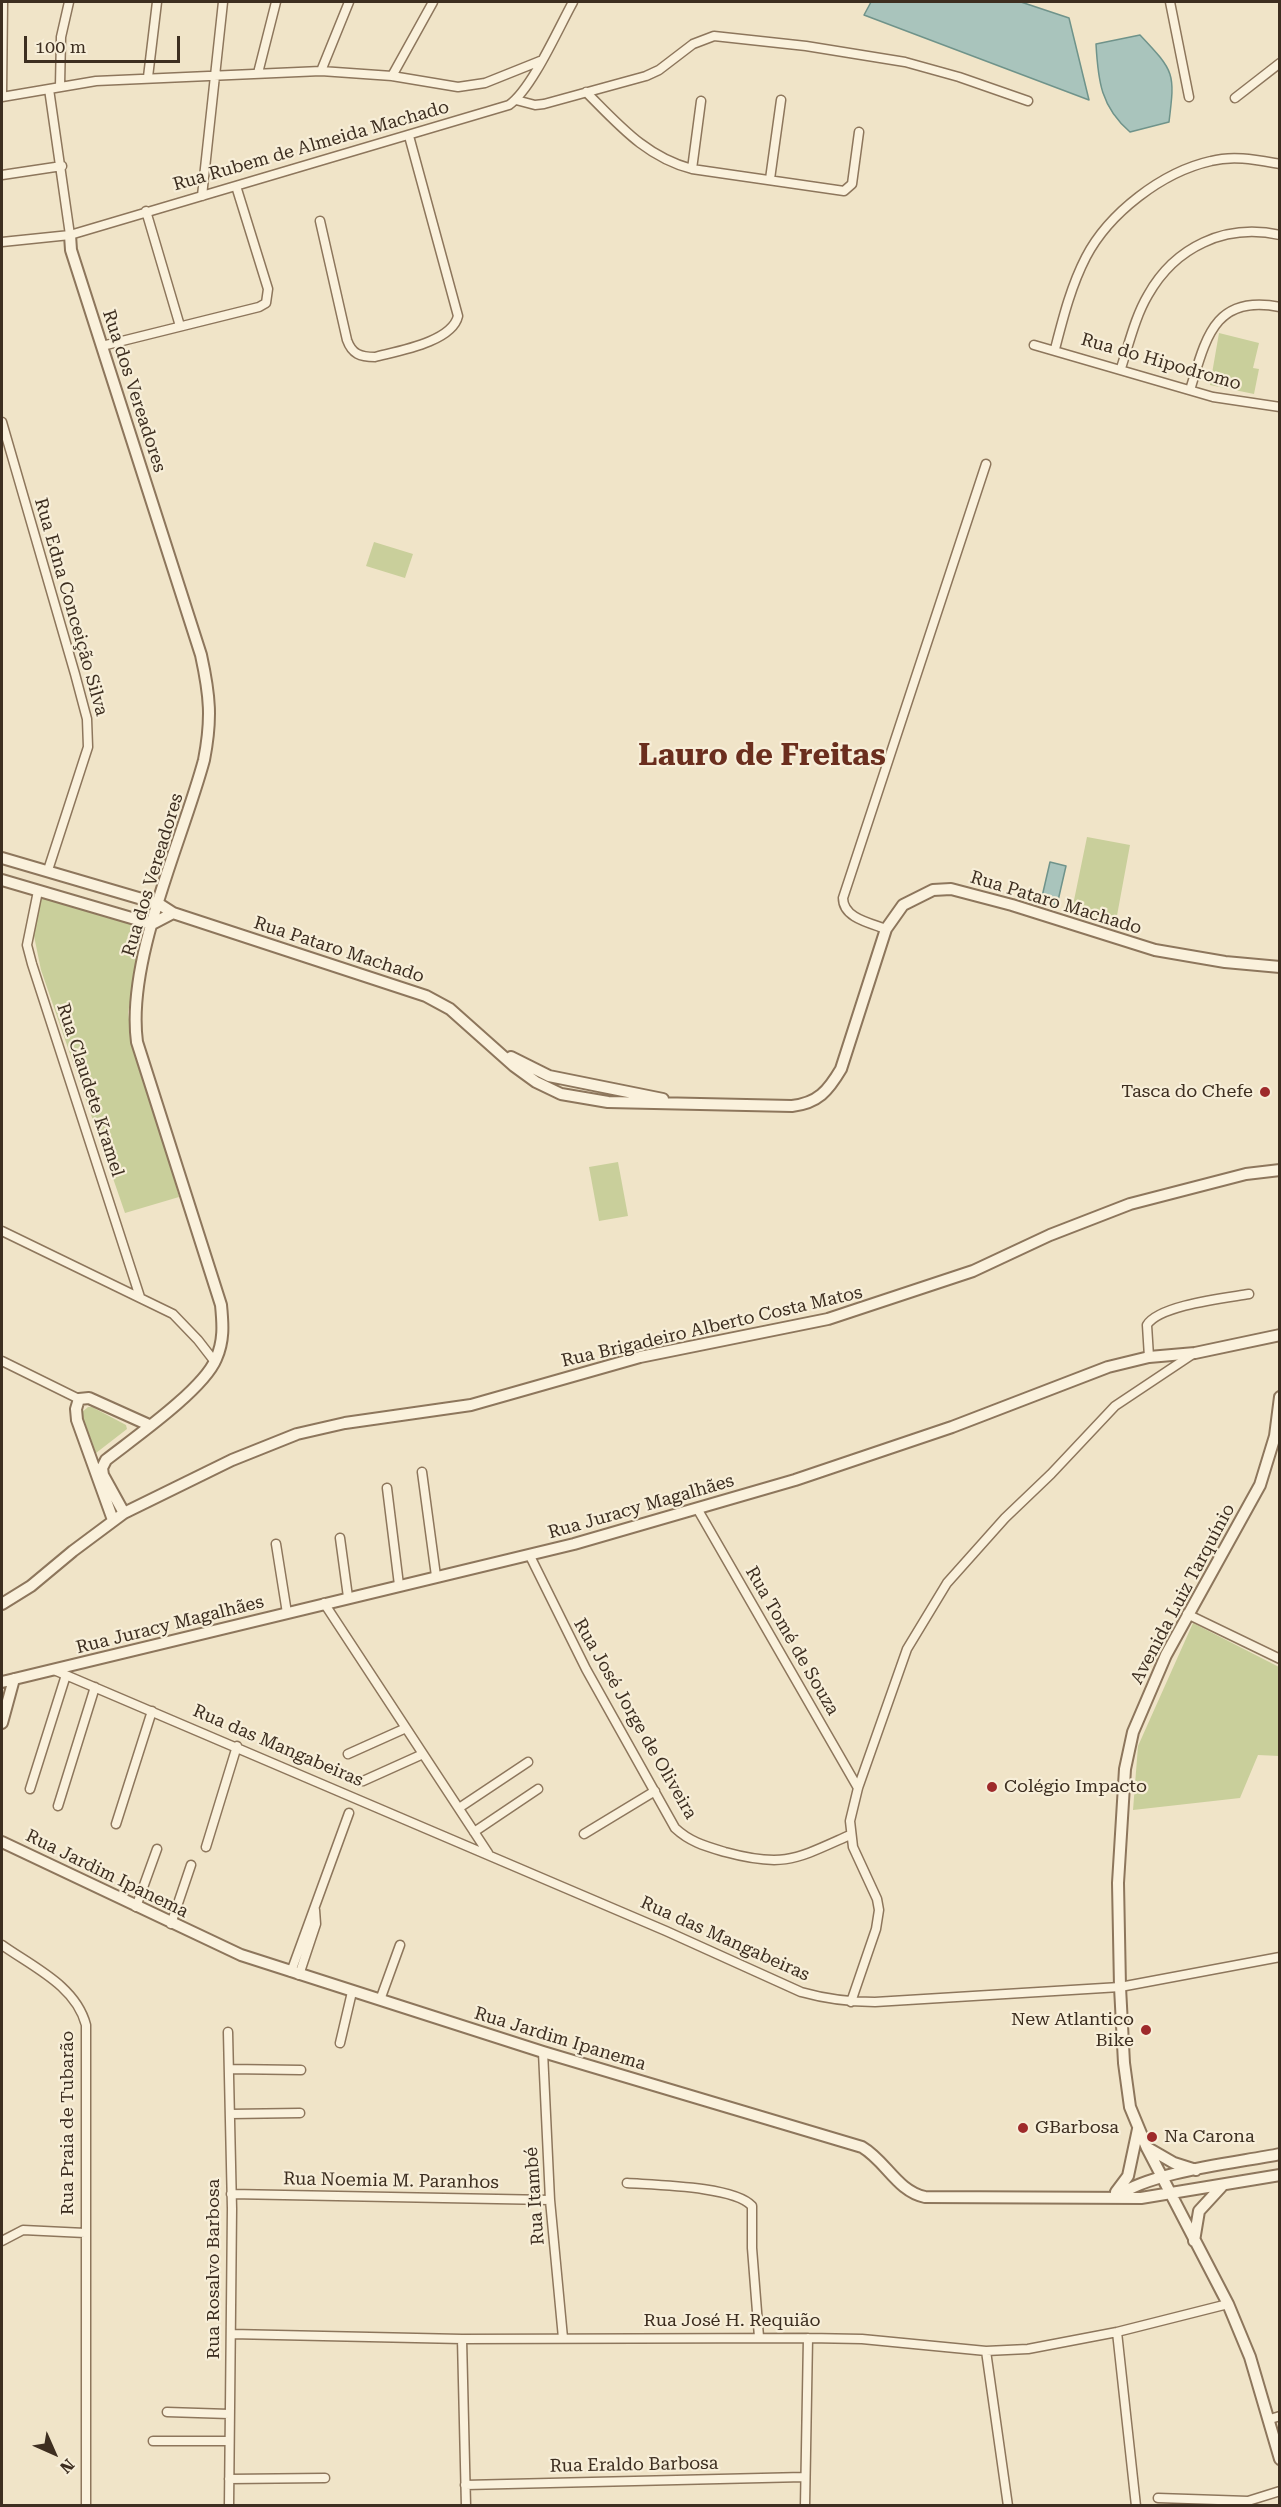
<!DOCTYPE html>
<html>
<head>
<meta charset="utf-8">
<style>
  body { margin:0 }
  #map { position:relative; width:1281px; height:2507px; overflow:hidden; background:#f0e4c8; font-family:"Roboto Serif",serif }
  canvas { display:block }
  .frame { position:absolute; inset:0; border:3px solid #3d2e20; pointer-events:none }
  .north { position:absolute; left:24px; top:2423px; width:60px; height:60px; -webkit-text-stroke:4px #f7eed8; paint-order:stroke; rotate:135deg; font-size:16px; font-weight:700; line-height:24px; text-align:center; color:#3d2e20 }
  .north::after { content:''; display:block; margin:auto; width:21px; height:27px; background:#3d2e20; clip-path:polygon(50% 0,100% 100%,50% 72%,0 100%) }
  .scale { position:absolute; left:24px; top:36px; width:156px; height:27px; box-sizing:border-box; border:3px solid #3d2e20; border-top:0; padding-left:8px; font-size:18px; line-height:21px; white-space:nowrap; color:#3d2e20; -webkit-text-stroke:4px #f7eed8; paint-order:stroke }
</style>
</head>
<body>
<div id="map">
<canvas width="1281" height="2507"></canvas>
<div class="frame"></div>
<div class="north">N</div>
<div class="scale">100 m</div>
</div>
<script>
const context = document.querySelector('canvas').getContext('2d');
context.lineJoin = 'round';
function paint(path, color) { context.fillStyle = color; context.fill(path, 'evenodd'); }
function trace(path, color, width, dash) { context.strokeStyle = color; context.lineWidth = width; context.lineCap = dash ? 'butt' : 'round'; context.setLineDash(dash || []); context.stroke(path); }
function write(font, color, halo, rows, align = 'center') {
  context.font = font + ' "Roboto Serif",serif'; context.lineWidth = 4.5; context.setLineDash([]); context.textBaseline = 'middle'; context.strokeStyle = halo; context.fillStyle = color; for (const [text, x, y, turn = 0] of rows) {
    context.save(); context.translate(x, y); context.rotate((+turn || 0) * Math.PI / 180); context.textAlign = isNaN(turn) ? turn : align; if (halo) context.strokeText(text, 0, 0); context.fillText(text, 0, 0); context.restore();
  }
}
paint(new Path2D(`
  M 1219,333 L 1259,343 L 1253,368 L 1259,369 L 1254,394 L 1210,385 Z
  M 374,542 L 413,554 L 405,578 L 366,566 Z
  M 1087,837 L 1130,845 L 1116,921 L 1072,910 Z
  M 36,891 L 146,926 L 128,1012 L 132,1041 L 149,1086 L 179,1197 L 125,1213 L 41,970 L 33,931 Z
  M 618,1162 L 628,1216 L 599,1221 L 589,1167 Z
  M 88,1407 L 92,1407 L 126,1425 L 127,1429 L 96,1453 L 81,1413 Z
  M 1193,1623 L 1279,1667 L 1279,1756 L 1258,1755 L 1240,1798 L 1133,1810 L 1138,1746 Z`), '#c9cf9b');
const water = new Path2D(`
  M 871,2 L 1021,2 L 1069,18 L 1089,100 L 864,15 Z
  M 1140,35 C 1175,72 1175,73 1169,122 L 1130,132 C 1101,107 1098,81 1096,44 Z
  M 1050,862 L 1066,866 L 1057,905 L 1041,901 Z`);
paint(water, '#a9c4bc');
trace(water, '#6f938a', 1.5);
const minor = new Path2D(`
  M 1170,2 L 1189,97
  M 321,71 L 349,2
  M 258,73 L 276,2
  M 392,76 L 433,2
  M 148,77 L 157,2
  M 60,86 L 61,37 L 69,2
  M 49,89 L 70,235
  M 586,92 C 619,125 646,157 692,169 L 844,191 L 852,184 L 859,132
  M 2,94 L 3,2
  M 2,97 L 96,81 L 321,71 L 392,76 L 458,87 L 485,83 L 540,61
  M 1235,98 L 1280,63
  M 516,100 L 535,105 L 544,104 L 646,76 L 659,70 L 693,44 L 714,36 L 806,46 L 905,62 L 959,77 L 1028,101
  M 692,169 L 701,101
  M 2,175 L 62,166
  M 770,179 L 781,100
  M 202,196 L 223,2
  M 146,211 L 180,326
  M 320,221 L 347,340 C 352,354 360,357 375,357 C 398,351 452,342 458,316 L 409,136
  M 2,242 L 70,235 L 509,105 C 532,89 559,27 573,2
  M 1034,345 L 1213,397 L 1280,407
  M 102,346 L 259,307 L 266,303 L 268,289 L 236,186
  M 1055,349 C 1063,318 1071,286 1086,257 C 1109,213 1162,172 1211,161 C 1234,155 1257,160 1280,164
  M 1121,368 C 1129,344 1135,317 1148,295 C 1175,247 1225,223 1280,235
  M 1190,390 C 1206,338 1214,294 1280,307
  M 2,422 L 75,674 L 87,719 L 88,747 L 48,870
  M 38,891 L 27,945 L 32,964 L 140,1297
  M 886,929 C 870,923 843,918 843,898 L 986,464
  M 2,1231 L 173,1314 L 198,1340 L 215,1362
  M 1149,1357 L 1147,1325 C 1159,1305 1226,1298 1249,1294
  M 2,1361 L 79,1399
  M 422,1472 L 436,1576
  M 387,1488 L 399,1585
  M 698,1510 L 858,1788
  M 340,1538 L 348,1597
  M 276,1544 L 287,1613
  M 530,1556 L 586,1669 L 675,1828 C 690,1842 705,1846 725,1852 C 784,1868 796,1859 850,1835
  M 324,1603 L 488,1853
  M 1187,1614 L 1280,1659
  M 54,1670 L 666,1931 L 801,1992 C 826,1999 850,2002 875,2002 L 1120,1987 L 1280,1957
  M 348,1754 L 406,1728
  M 363,1781 L 423,1754
  M 30,1789 L 66,1675
  M 58,1806 L 95,1687
  M 459,1808 L 528,1762
  M 116,1824 L 152,1711
  M 474,1832 L 538,1789
  M 584,1834 L 655,1791
  M 206,1847 L 237,1746
  M 136,1907 L 157,1849
  M 171,1924 L 191,1865
  M 2,1945 C 33,1967 76,1986 86,2025 L 86,2506
  M 291,1972 L 349,1813
  M 299,1975 L 316,1924 L 315,1910
  M 380,2000 L 400,1945
  M 851,2002 L 876,1929 L 879,1910 L 877,1899 L 853,1847 L 850,1821 L 858,1788 L 907,1649 L 947,1583 L 1005,1518 L 1051,1474 L 1115,1406 L 1193,1354
  M 228,2032 L 232,2209 L 229,2506
  M 340,2043 L 352,1992
  M 543,2052 L 550,2200 L 563,2338
  M 229,2069 L 301,2070
  M 230,2114 L 300,2113
  M 627,2183 C 654,2185 734,2186 752,2206 L 752,2248 L 759,2337
  M 231,2194 L 550,2200
  M 2,2241 L 23,2230 L 85,2233
  M 1117,2332 L 1136,2506
  M 231,2334 L 462,2339 L 808,2338 L 862,2339 L 986,2351 L 1028,2349 L 1117,2332 L 1228,2304
  M 462,2339 L 466,2506
  M 986,2351 L 1008,2506
  M 167,2412 L 229,2414
  M 1270,2419 L 1280,2416
  M 153,2441 L 229,2441
  M 229,2479 L 325,2478
  M 465,2485 L 804,2477
  M 1158,2498 L 1248,2501 L 1280,2491
  M 805,2506 L 808,2338`);
const tertiary = new Path2D(`
  M 70,235 L 71,250 L 201,655 C 210,696 212,719 204,760 C 182,842 126,959 137,1042 L 221,1305 C 223,1325 224,1341 216,1359 C 203,1390 134,1438 106,1460 L 102,1468 L 103,1475 L 124,1513
  M 2,858 L 159,904 L 173,913 L 426,996 L 450,1009 L 514,1066 L 536,1082 L 561,1094 L 608,1102 L 792,1106 C 818,1103 828,1091 841,1069 L 886,929 L 903,905 L 933,890 L 951,889 L 1012,905 L 1155,950 L 1225,962 L 1280,967
  M 2,880 L 152,924 L 173,913
  M 511,1057 L 549,1076 L 663,1099
  M 1280,1397 L 1275,1436 L 1260,1485 L 1166,1655 L 1133,1732 L 1125,1769 L 1118,1883 L 1120,1987 L 1124,2063 L 1130,2107 L 1147,2148 L 1228,2304 L 1250,2357 L 1280,2459
  M 113,1520 L 77,1420 L 76,1409 L 79,1399 L 89,1398 L 149,1425
  M 2,1604 L 31,1586 L 73,1551 L 124,1513 L 232,1460 L 297,1434 L 345,1423 L 471,1405 L 640,1357 L 828,1319 L 973,1271 L 1050,1235 L 1130,1204 L 1246,1174 L 1280,1170
  M 2,1682 L 574,1544 L 795,1480 L 952,1427 L 1108,1367 L 1149,1357 L 1195,1353 L 1280,1335
  M 2,1723 L 14,1679
  M 2,1842 L 241,1955 L 543,2052 L 862,2147 C 886,2161 897,2191 925,2197 L 1141,2198 L 1280,2175
  M 1148,2148 L 1174,2163 L 1196,2170
  M 1116,2192 L 1128,2176 L 1138,2129
  M 1117,2196 C 1153,2171 1235,2163 1280,2154
  M 1194,2241 L 1199,2211 L 1222,2186`);
trace(minor, '#8d765c', 11);
trace(tertiary, '#8d765c', 14);
trace(minor, '#faf1dc', 8);
trace(tertiary, '#faf1dc', 10);
for (const [x, y, r, color] of [
  [1265,1092,6,"#9e2a2b"],
  [992,1787,6,"#9e2a2b"],
  [1146,2030,6,"#9e2a2b"],
  [1023,2128,6,"#9e2a2b"],
  [1152,2137,6,"#9e2a2b"]
]) { const dot = new Path2D(); dot.arc(x, y, r, 0, 2 * Math.PI); context.fillStyle = color; context.fill(dot); trace(dot, '#f7eed8', 2); }
write('18px', '#3d2e20', '#f7eed8', [
  ["Rua Rubem de Almeida Machado",311,146,-16],
  ["Rua do Hipodromo",1161,362,16],
  ["Rua dos Vereadores",134,391,72],
  ["Rua Edna Conceição Silva",71,607,74],
  ["Rua dos Vereadores",153,875,-73],
  ["Rua Pataro Machado",1056,903,17],
  ["Rua Pataro Machado",339,950,18],
  ["Rua Claudete Kramel",90,1090,72],
  ["Rua Brigadeiro Alberto Costa Matos",712,1327,-13],
  ["Rua Juracy Magalhães",641,1507,-16],
  ["Avenida Luiz Tarquínio",1183,1594,-62],
  ["Rua Juracy Magalhães",170,1625,-14],
  ["Rua Tomé de Souza",792,1641,60],
  ["Rua José Jorge de Oliveira",635,1719,60],
  ["Rua das Mangabeiras",278,1746,23],
  ["Rua Jardim Ipanema",107,1874,26],
  ["Rua das Mangabeiras",725,1939,24],
  ["Rua Jardim Ipanema",560,2039,17],
  ["Rua Praia de Tubarão",68,2123,-90],
  ["Rua Noemia M. Paranhos",391,2181,1],
  ["Rua Itambé",535,2196,-94],
  ["Rua Rosalvo Barbosa",214,2269,-90],
  ["Rua José H. Requião",732,2321],
  ["Rua Eraldo Barbosa",634,2465,-1]
]);
write('18px', '#3d2e20', '#f7eed8', [
  ["Tasca do Chefe",1253,1092,"right"],
  ["Colégio Impacto",1004,1787],
  ["New Atlantico",1134,2020,"right"],
  ["Bike",1134,2041,"right"],
  ["GBarbosa",1035,2128],
  ["Na Carona",1164,2137]
], 'left');
write('bold 30px', '#6b2e1e', '#f7eed8', [
  ["Lauro de Freitas",762,756]
]);
</script>
</body>
</html>
